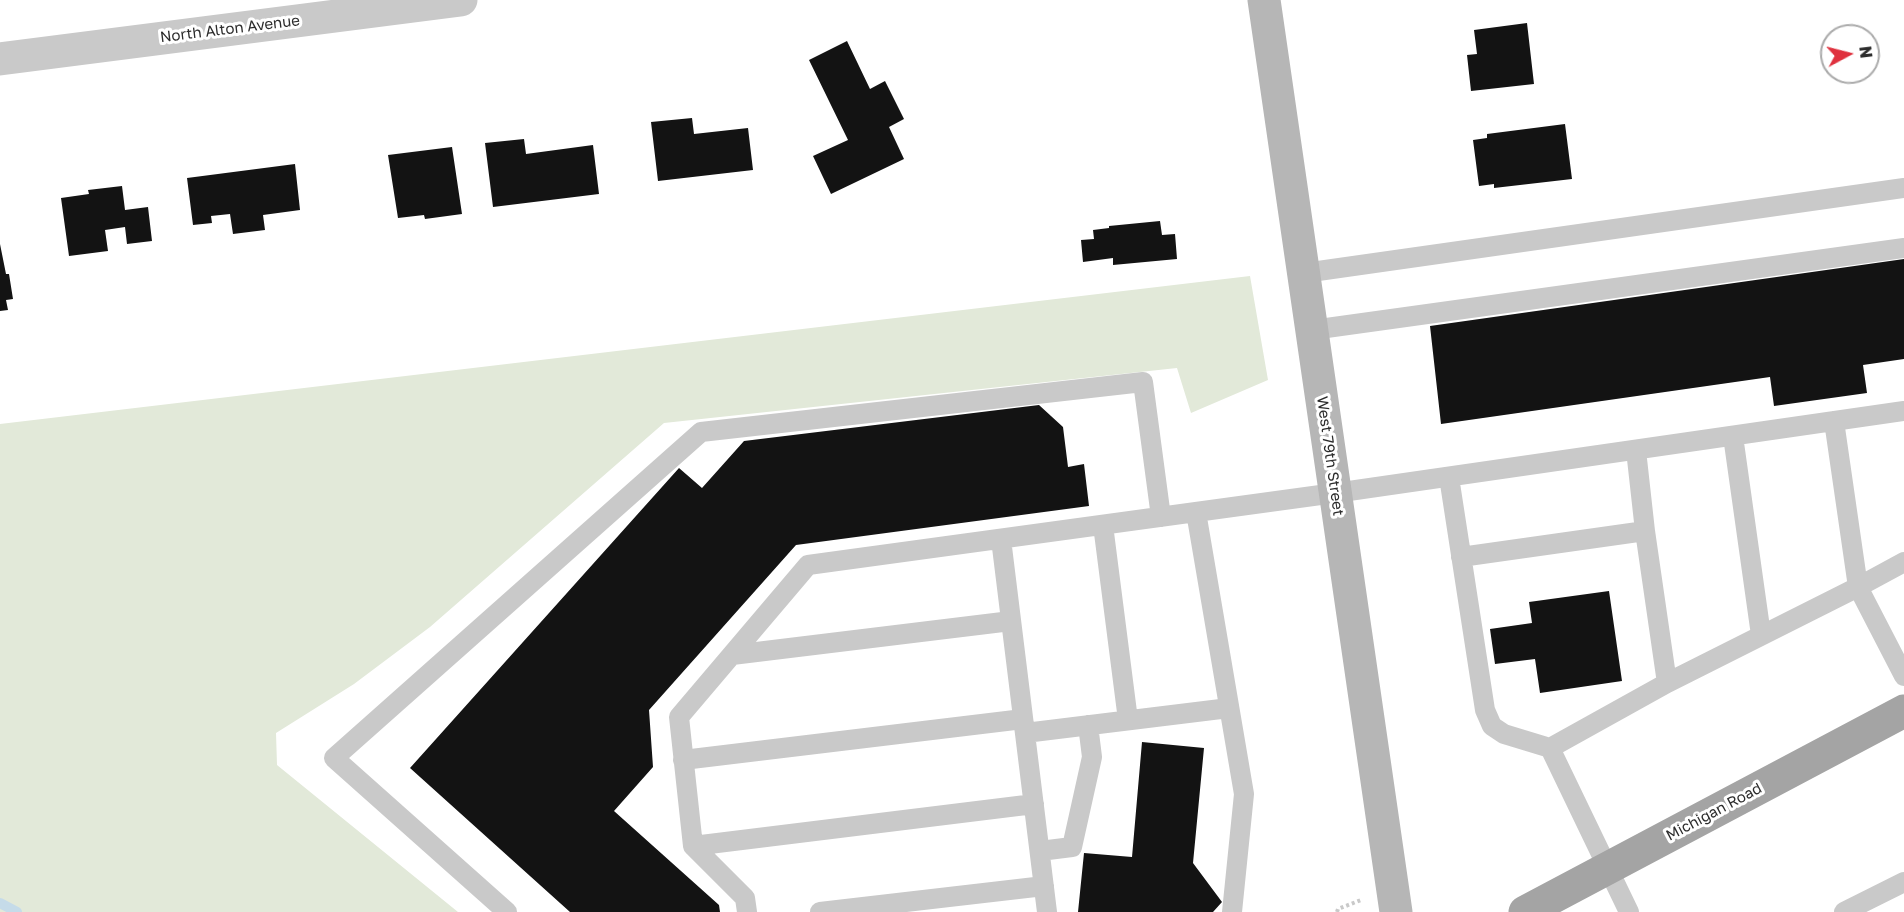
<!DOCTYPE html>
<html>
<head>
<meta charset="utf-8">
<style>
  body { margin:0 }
  #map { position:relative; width:1904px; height:912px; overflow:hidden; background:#fff; font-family:"Golos Text",sans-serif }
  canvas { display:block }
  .north { position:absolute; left:1820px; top:24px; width:60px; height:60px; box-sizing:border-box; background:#fff; border:2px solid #ababab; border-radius:50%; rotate:83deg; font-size:16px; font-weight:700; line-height:24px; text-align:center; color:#2c2c2c }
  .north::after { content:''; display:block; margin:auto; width:21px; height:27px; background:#df313e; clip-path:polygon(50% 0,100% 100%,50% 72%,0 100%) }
</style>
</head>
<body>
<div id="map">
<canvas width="1904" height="912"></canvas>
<div class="north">N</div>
</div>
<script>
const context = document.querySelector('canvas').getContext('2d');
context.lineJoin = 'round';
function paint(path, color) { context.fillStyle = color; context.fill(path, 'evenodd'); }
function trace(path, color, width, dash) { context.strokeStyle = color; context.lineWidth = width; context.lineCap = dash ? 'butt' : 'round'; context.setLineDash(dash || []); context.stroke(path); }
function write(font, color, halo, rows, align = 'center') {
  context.font = font + ' "Golos Text",sans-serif'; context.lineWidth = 6; context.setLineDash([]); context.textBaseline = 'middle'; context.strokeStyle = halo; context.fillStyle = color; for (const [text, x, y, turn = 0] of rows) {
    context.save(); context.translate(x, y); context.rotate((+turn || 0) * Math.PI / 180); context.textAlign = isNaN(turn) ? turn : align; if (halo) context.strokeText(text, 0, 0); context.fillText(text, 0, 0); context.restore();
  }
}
paint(new Path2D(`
  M 1250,276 L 1268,380 L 1191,413 L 1177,368 L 664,423 L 430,627 L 354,684 L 276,733 L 277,765 L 458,912 L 0,912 L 0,424 Z`), '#e2e9d9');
trace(new Path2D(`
  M 0,903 L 17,912`), '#c5dbe9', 10);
paint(new Path2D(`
  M 1527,23 L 1534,84 L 1471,91 L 1467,55 L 1477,54 L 1474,30 Z
  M 847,41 L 870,89 L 885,81 L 904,119 L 889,127 L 904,159 L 831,194 L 813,156 L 848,140 L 809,60 Z
  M 692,118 L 694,134 L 748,128 L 753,170 L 658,181 L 651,122 Z
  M 1565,124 L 1572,179 L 1494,188 L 1494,184 L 1479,186 L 1473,140 L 1487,138 L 1487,134 Z
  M 524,139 L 526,154 L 593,145 L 599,194 L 493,207 L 485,143 Z
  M 452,147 L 462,214 L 425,219 L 424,215 L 398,218 L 388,155 Z
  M 295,164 L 300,210 L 263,215 L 265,230 L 233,234 L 230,214 L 211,216 L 212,223 L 193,225 L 187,178 Z
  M 122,186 L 125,210 L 148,207 L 152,241 L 127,244 L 125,227 L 105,230 L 108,251 L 69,256 L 61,198 L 89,194 L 88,190 Z
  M 1160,221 L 1162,235 L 1175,234 L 1177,259 L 1113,265 L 1113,258 L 1083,262 L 1081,240 L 1094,239 L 1093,230 L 1109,228 L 1109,226 Z
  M 0,244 L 6,274 L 9,274 L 13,299 L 6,300 L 8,310 L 0,311 Z
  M 1904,259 L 1904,359 L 1863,365 L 1867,393 L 1774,406 L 1770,377 L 1441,424 L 1430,326 Z
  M 1039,405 L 1063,427 L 1068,467 L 1084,464 L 1089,506 L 796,545 L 649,710 L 653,767 L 614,811 L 719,905 L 720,912 L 570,912 L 410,768 L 679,468 L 702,488 L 744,441 Z
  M 1609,591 L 1622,681 L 1540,693 L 1535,659 L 1495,664 L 1490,629 L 1532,623 L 1529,602 Z
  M 1142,742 L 1204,748 L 1193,863 L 1222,902 L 1213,912 L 1078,912 L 1084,853 L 1132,857 Z`), '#131313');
trace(new Path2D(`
  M 1337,912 L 1338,909 L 1361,900`), '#c9c9c9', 4, [3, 3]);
trace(new Path2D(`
  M 1304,273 L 1904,188
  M 1312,330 L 1904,248
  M 1733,436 L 1761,635
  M 1636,450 L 1645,531
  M 1449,477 L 1485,710 L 1492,726 L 1504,734 L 1550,748 L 1667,683
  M 1196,512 L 1244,794 L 1232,912
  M 1103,525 L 1128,720
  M 1001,539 L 1047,912
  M 1461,557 L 1645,531 L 1667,683 L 1858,587 L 1834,421
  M 1904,562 L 1858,587 L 1904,676
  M 732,655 L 1011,621
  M 1025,733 L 1229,708
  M 1550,748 L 1629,912
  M 683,760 L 1023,719
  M 693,846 L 1034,804
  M 1040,851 L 1072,847 L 1092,757 L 1088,725
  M 507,912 L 334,758 L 701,432 L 1143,382 L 1161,517
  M 747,912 L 745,898 L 693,846 L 679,717 L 808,565 L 1335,493 L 1904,411
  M 820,912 L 1044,886
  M 1844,912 L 1904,882`), '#c9c9c9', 20);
trace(new Path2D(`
  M 0,59 L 461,0`), '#c9c9c9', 33);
trace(new Path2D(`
  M 1264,0 L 1396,912`), '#b6b6b6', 33);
trace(new Path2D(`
  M 1525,912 L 1904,711`), '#a4a4a4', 33);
write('15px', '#2c2c2c', '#fff', [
  ["North Alton Avenue",230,29,-7],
  ["West 79th Street",1330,456,82],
  ["Michigan Road",1714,812,-28]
]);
</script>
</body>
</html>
